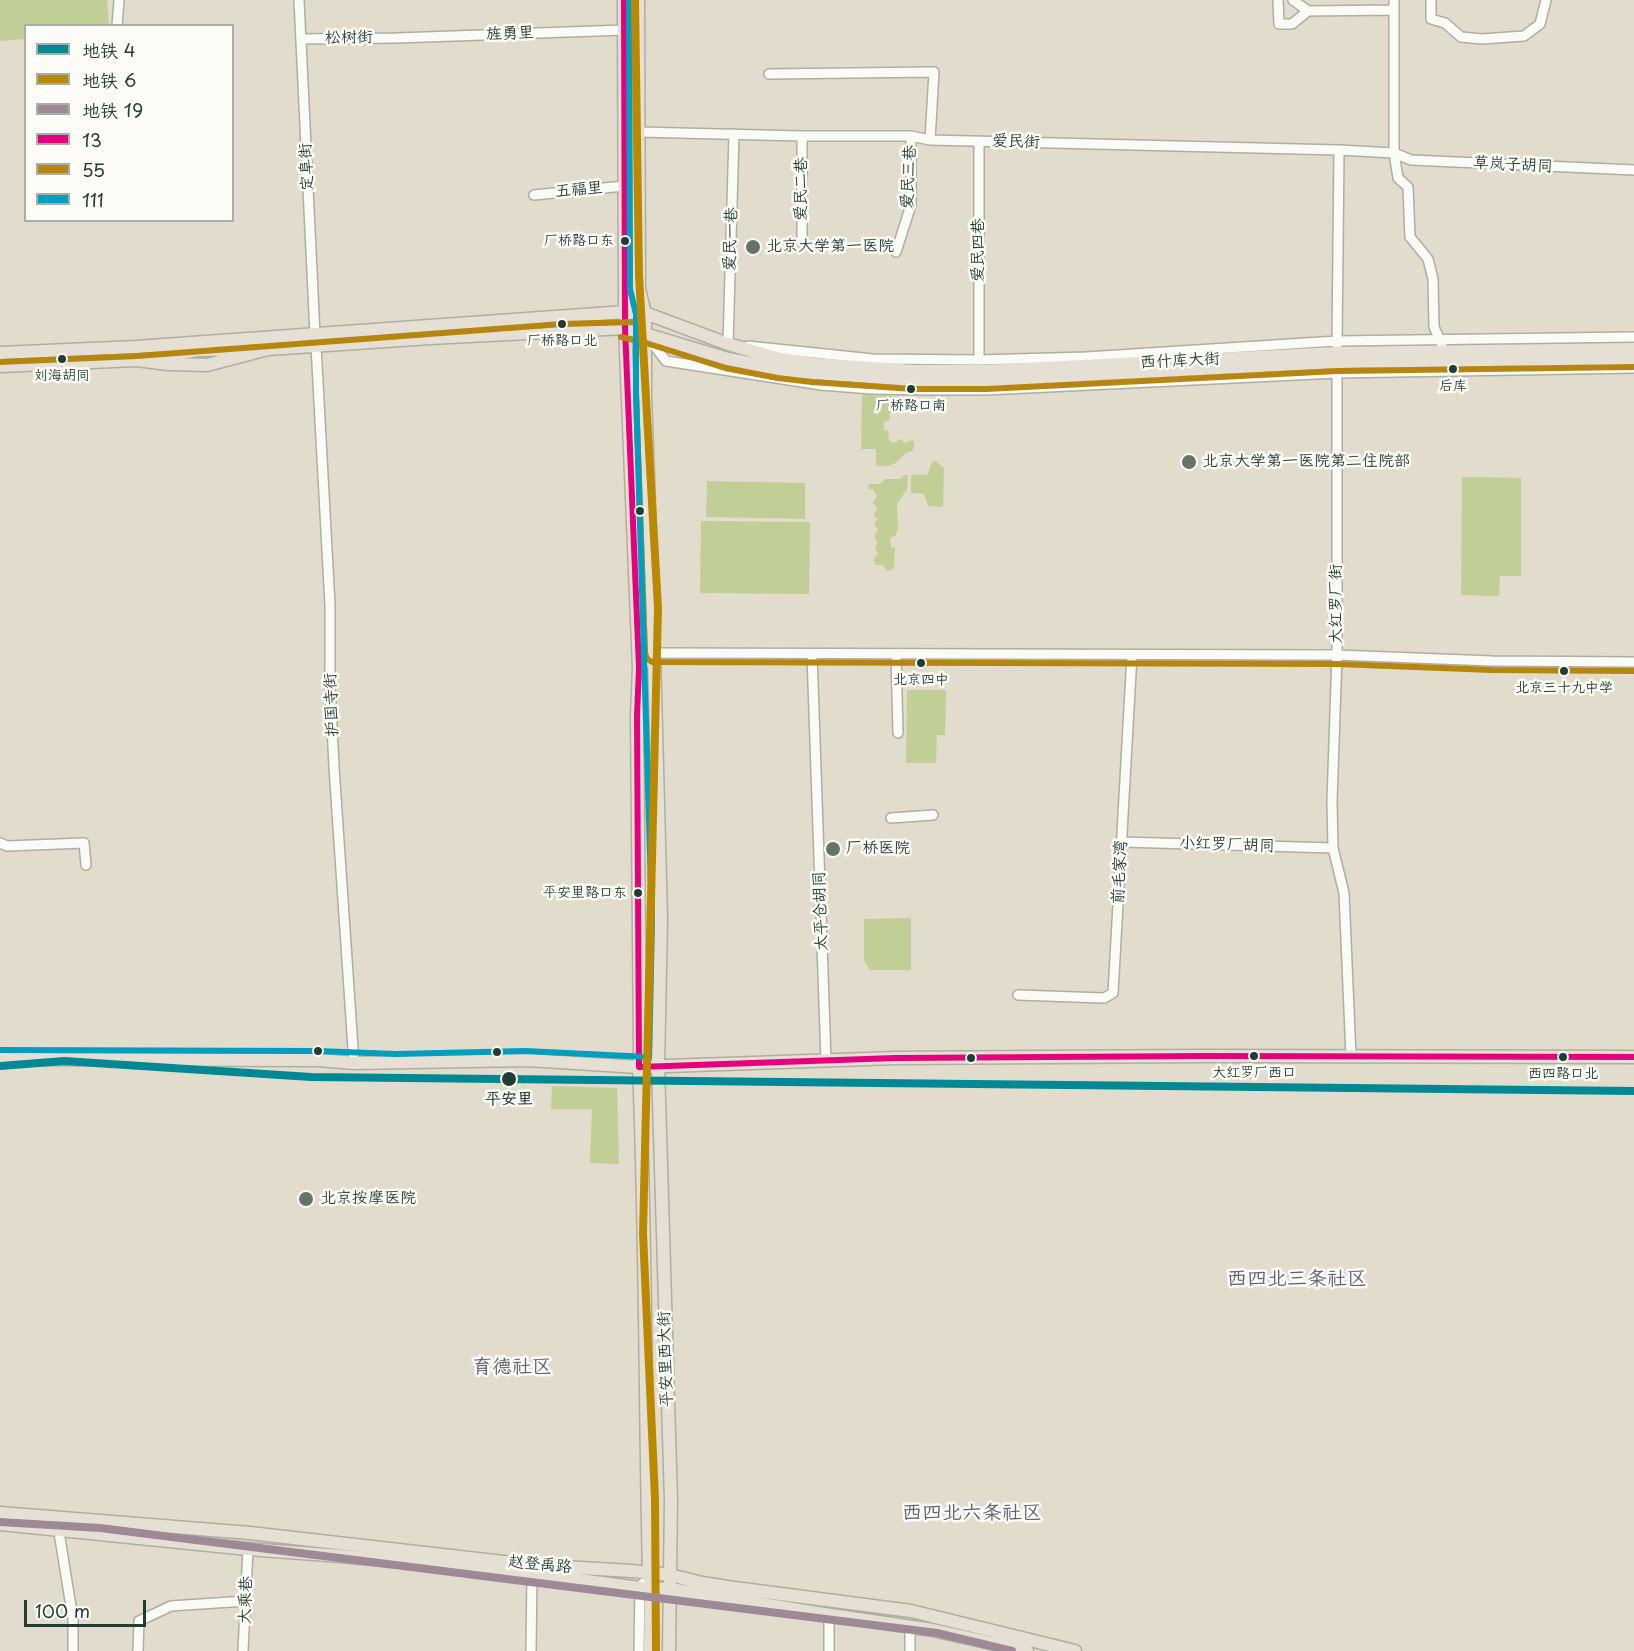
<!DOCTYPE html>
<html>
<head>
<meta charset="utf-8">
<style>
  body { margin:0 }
  #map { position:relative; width:1634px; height:1651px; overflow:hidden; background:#e1dccb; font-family:"Playpen Sans","LXGW WenKai TC",sans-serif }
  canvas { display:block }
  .legend { position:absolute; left:24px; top:24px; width:210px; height:198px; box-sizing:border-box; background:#fdfcf7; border:2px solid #a4b0a9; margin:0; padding:8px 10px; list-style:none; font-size:18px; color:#1f3d34 }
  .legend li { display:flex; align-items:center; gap:12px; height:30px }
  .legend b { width:30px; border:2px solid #a4b0a9 }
  .scale { position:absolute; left:24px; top:1600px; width:122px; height:27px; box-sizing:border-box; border:3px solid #1f3d34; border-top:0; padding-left:8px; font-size:18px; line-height:21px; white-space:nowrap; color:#1f3d34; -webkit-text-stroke:4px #fdfcf7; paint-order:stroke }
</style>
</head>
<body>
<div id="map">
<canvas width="1634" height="1651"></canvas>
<ul class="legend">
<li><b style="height:8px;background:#008994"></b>地铁 4</li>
<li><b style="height:8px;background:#bb8900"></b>地铁 6</li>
<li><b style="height:8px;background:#9f8997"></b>地铁 19</li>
<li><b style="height:8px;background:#e5007d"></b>13</li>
<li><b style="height:8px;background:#b68610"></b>55</li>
<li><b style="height:8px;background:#039ebf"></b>111</li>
</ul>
<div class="scale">100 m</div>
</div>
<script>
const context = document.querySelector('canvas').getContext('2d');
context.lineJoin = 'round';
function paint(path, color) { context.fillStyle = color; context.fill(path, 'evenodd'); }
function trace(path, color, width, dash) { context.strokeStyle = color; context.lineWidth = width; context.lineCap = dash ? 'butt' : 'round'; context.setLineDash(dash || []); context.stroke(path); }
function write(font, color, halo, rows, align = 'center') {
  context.font = font + ' "Playpen Sans","LXGW WenKai TC",sans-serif'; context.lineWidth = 5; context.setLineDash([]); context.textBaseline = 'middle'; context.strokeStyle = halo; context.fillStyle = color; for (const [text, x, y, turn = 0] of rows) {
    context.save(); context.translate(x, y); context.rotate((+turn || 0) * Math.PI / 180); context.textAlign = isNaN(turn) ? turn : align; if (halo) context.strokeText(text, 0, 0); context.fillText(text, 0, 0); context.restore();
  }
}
paint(new Path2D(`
  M 0,0 L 107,0 L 109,25 L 26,26 L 25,39 L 0,41 Z
  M 862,395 L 896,396 L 896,410 L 889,414 L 890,420 L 884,422 L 884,430 L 889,432 L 888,439 L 893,443 L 901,439 L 904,443 L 913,440 L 915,445 L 912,451 C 896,455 903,468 876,466 L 876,449 L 861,449 Z
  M 934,460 L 944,468 L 943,507 L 928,506 L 924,494 L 911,493 L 911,475 L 928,475 L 931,464 Z
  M 904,475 L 908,475 L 907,489 L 897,504 L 898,529 L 895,536 L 890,538 L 891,547 L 895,548 L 894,569 L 887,571 L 883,565 L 876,565 L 873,560 L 878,554 L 875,548 L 877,542 L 874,536 L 878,530 L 874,524 L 877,519 L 874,515 L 877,508 L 873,503 L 877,496 L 873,489 L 868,489 L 869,484 L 880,484 L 885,479 L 900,479 Z
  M 1462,477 L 1521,478 L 1521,576 L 1500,576 L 1499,596 L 1461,595 Z
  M 707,481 L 805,483 L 805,519 L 706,517 Z
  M 701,521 L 810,522 L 809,594 L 700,593 Z
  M 907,690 L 946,690 L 945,735 L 937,735 L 936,763 L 906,763 Z
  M 911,918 L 911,970 L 870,970 L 864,960 L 864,919 Z
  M 552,1086 L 617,1088 L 619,1164 L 590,1163 L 592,1109 L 551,1109 Z`), '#c1cf97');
const minor = new Path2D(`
  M 299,0 L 315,334
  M 1278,0 L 1279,24 L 1292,24 L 1308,11
  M 1293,0 L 1308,11 L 1394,10
  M 1394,0 L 1394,153 L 1398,178 L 1408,187 L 1410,237 L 1428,259 L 1433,279 L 1434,327 L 1442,345
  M 1431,0 L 1431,19 L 1445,23 L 1461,37 L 1482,39 L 1524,36 L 1540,24 L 1546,0
  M 117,26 L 119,0
  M 301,39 L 397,38 L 624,30
  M 769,74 L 934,72 L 930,140
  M 638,132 L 802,136 L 911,136 L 930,140 L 1339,150 L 1394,153 L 1411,160 L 1634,170
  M 979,141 L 979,360
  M 534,195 L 624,186
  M 802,242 L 802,136
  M 896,252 L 911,205 L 911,136
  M 646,335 L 666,361 L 821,385 L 871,389 L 922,390 L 986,390 L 1337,373 L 1634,368
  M 732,344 L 728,344 L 734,134
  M 1337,345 L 1339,150
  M 316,346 L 330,605 L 330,685 L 334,767 L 354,1063
  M 748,346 L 873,359 L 979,360 L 1086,357 L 1337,341 L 1634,337
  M 1337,368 L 1337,655 L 1332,801 L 1333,848 L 1344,893 L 1351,1056
  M 812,654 L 826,1060
  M 896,654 L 898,733
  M 639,668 L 654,653 L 1337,655 L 1492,661 L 1634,662
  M 891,818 L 933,815
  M 1122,842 L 1333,848
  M 0,843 L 7,846 L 84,843 L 86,865
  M 1018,995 L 1104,998 L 1113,993 L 1132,655
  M 58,1526 L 73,1619 L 73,1651
  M 910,1626 L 910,1651
  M 138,1651 L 139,1621 L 171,1606 L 246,1601
  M 243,1651 L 248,1549
  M 531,1651 L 532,1574
  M 639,1651 L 640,1588 L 643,1583
  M 829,1651 L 829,1615`);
const major = new Path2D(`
  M 624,0 L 625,328 L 639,668 L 637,716 L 640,1049 L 639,1067 C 646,1236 645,1405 649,1573 L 651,1588 L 650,1651
  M 638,0 L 639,289 L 645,313 L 645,393 L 654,653 L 661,919 L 658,1066 L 671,1501 L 669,1651
  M 0,353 L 136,347 L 625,312 L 645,313 L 728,344 L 780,359 L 814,364 L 913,371 L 985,371 L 1337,353 L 1634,349
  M 152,357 L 199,350 L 248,349
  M 0,366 L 136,360 L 169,364 L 207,365 L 268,349 L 430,338 L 625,328 L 728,359 L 780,369 L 813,373 L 913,380 L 986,380 L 1337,362 L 1634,358
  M 0,1059 L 318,1060 L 354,1063 L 527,1060 L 639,1067 L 895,1058 L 1205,1056 L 1634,1057
  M 0,1513 L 250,1533 L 530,1565 L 632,1571 L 670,1575 L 702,1583 L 727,1587 L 911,1611 L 1075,1651
  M 0,1524 L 248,1549 L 341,1556 L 532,1574 L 640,1588 L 670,1589 L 817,1613 L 933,1630 L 1027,1651`);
trace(minor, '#aeaea2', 12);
trace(major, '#aeaea2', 15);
trace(minor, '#fafaf7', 9);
trace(major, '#e6e0d4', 12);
trace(new Path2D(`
  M 624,0 L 625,328 L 639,668 L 637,716 L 639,1067 L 895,1058 L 1205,1056 L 1634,1057`), '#e5007d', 6);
trace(new Path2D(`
  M 621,337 L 643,342 L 725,368 L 778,378 L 812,382 L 913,389 L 986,389 L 1337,371 L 1634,367
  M 0,362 L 137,356 L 562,324 L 636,322 L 636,393 L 645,653 L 647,659 L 652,662 L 1337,664 L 1492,670 L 1634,671`), '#b68610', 6);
trace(new Path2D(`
  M 0,1050 L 318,1051 L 396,1054 L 525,1051 L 649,1057 L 652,919 L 636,393 L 636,314 L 630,289 L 629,0`), '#039ebf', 6);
trace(new Path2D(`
  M 0,1066 L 64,1061 L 311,1077 L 1634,1091`), '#008994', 8);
trace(new Path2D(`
  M 635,0 L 639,275 L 658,608 L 643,1233 L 655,1499 L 656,1651`), '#bb8900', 8);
trace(new Path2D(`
  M 0,1522 L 100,1528 L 937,1633 L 1012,1651`), '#9f8997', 8);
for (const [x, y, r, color] of [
  [625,241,5,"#1f3d34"],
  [753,247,8,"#637569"],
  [562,324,5,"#1f3d34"],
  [62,359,5,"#1f3d34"],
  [1453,369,5,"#1f3d34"],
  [911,389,5,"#1f3d34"],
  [1189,462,8,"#637569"],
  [640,511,5,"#1f3d34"],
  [921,663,5,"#1f3d34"],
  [1564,671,5,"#1f3d34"],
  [833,849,8,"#637569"],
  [638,893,5,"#1f3d34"],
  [318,1051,5,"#1f3d34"],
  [497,1052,5,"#1f3d34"],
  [1254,1056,5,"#1f3d34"],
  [1563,1057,5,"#1f3d34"],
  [971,1058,5,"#1f3d34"],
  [509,1079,8,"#1f3d34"],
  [306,1199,8,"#637569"]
]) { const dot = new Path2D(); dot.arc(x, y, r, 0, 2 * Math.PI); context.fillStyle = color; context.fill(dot); trace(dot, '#fdfcf7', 2); }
write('14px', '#1f3d34', '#fdfcf7', [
  ["厂桥路口东",614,241,"right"],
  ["厂桥路口北",562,341],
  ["刘海胡同",62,376],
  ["后库",1453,386],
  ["厂桥路口南",911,406],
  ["北京四中",921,680],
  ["北京三十九中学",1564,688],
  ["平安里路口东",627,893,"right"],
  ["大红罗厂西口",1254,1073],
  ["西四路口北",1563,1074]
]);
write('16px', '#1f3d34', '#fdfcf7', [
  ["旌勇里",510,34,-2],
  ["松树街",349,38,-1],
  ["爱民街",1016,142,2],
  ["草岚子胡同",1513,165,3],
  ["定阜街",307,167,-93],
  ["爱民三巷",909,177,-87],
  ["爱民二巷",802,189,-90],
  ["五福里",579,190,-5],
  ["爱民一巷",731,239,-88],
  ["爱民四巷",979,250,-90],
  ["西什库大街",1180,361,-3],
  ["大红罗厂街",1337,604,-90],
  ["护国寺街",332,705,-92],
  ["小红罗厂胡同",1227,845,2],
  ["前毛家湾",1120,872,-87],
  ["太平仓胡同",821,911,-92],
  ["平安里西大街",666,1359,-92],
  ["赵登禹路",540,1565,5],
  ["大乘巷",246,1600,-88]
]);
write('16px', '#1f3d34', '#fdfcf7', [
  ["北京大学第一医院",766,247],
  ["北京大学第一医院第二住院部",1202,462],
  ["厂桥医院",846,849],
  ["北京按摩医院",320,1199]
], 'left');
write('bold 16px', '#1f3d34', '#fdfcf7', [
  ["平安里",509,1100]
]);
write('20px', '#5e6374', '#fdfcf7', [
  ["西四北三条社区",1297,1279],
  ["育德社区",512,1367],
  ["西四北六条社区",972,1513]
]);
</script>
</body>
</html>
